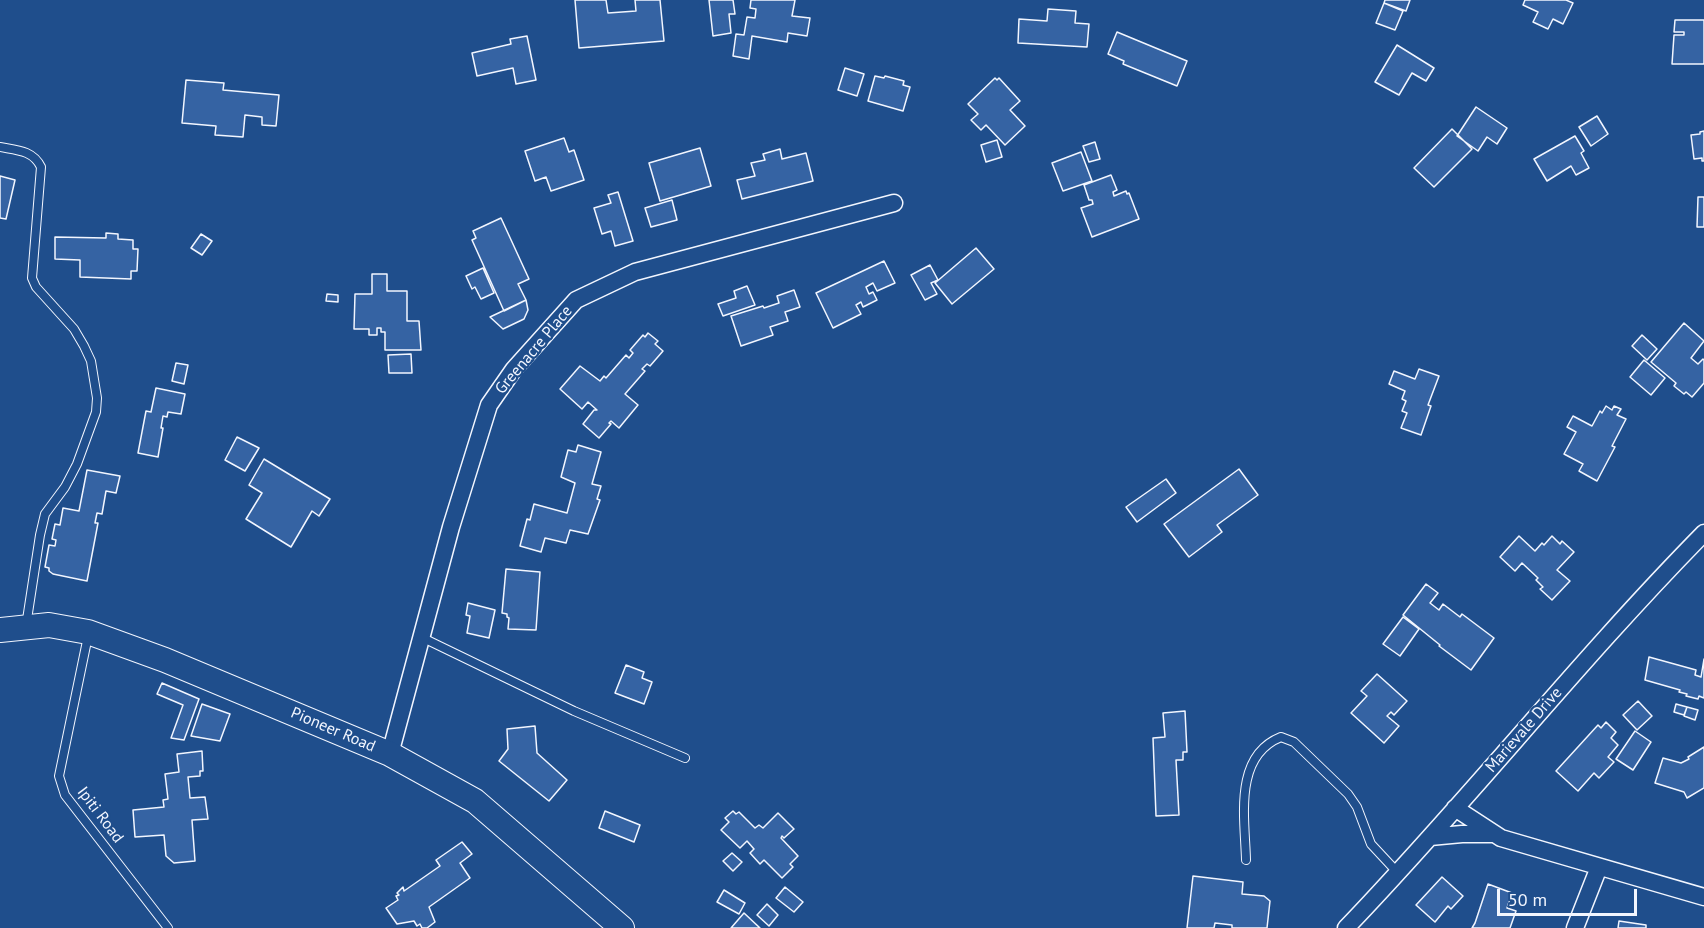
<!DOCTYPE html>
<html>
<head>
<meta charset="utf-8">
<style>
  body { margin:0 }
  #map { position:relative; width:1704px; height:928px; overflow:hidden; background:#1f4e8c; font-family:"PT Sans",sans-serif }
  canvas { display:block }
  .scale { position:absolute; left:1497px; top:889px; width:140px; height:27px; box-sizing:border-box; border:3px solid #f2f6ff; border-top:0; padding-left:8px; font-size:18px; line-height:21px; white-space:nowrap; color:#f2f6ff; -webkit-text-stroke:4px #1f4e8c; paint-order:stroke }
</style>
</head>
<body>
<div id="map">
<canvas width="1704" height="928"></canvas>
<div class="scale">50 m</div>
</div>
<script>
const context = document.querySelector('canvas').getContext('2d');
context.lineJoin = 'round';
function paint(path, color) { context.fillStyle = color; context.fill(path, 'evenodd'); }
function trace(path, color, width, dash) { context.strokeStyle = color; context.lineWidth = width; context.lineCap = dash ? 'butt' : 'round'; context.setLineDash(dash || []); context.stroke(path); }
function write(font, color, halo, rows, align = 'center') {
  context.font = font + ' "PT Sans",sans-serif'; context.lineWidth = 4.5; context.setLineDash([]); context.textBaseline = 'middle'; context.strokeStyle = halo; context.fillStyle = color; for (const [text, x, y, turn = 0] of rows) {
    context.save(); context.translate(x, y); context.rotate((+turn || 0) * Math.PI / 180); context.textAlign = isNaN(turn) ? turn : align; if (halo) context.strokeText(text, 0, 0); context.fillText(text, 0, 0); context.restore();
  }
}
const building = new Path2D(`
  M 575,0 L 606,0 L 608,13 L 636,11 L 635,0 L 660,0 L 664,41 L 579,48 Z
  M 709,0 L 733,0 L 735,14 L 729,14 L 731,33 L 713,36 Z
  M 751,0 L 795,0 L 792,16 L 810,18 L 807,36 L 788,33 L 787,42 L 752,36 L 749,59 L 733,56 L 736,34 L 744,35 L 747,17 L 755,18 L 756,9 L 750,8 Z
  M 1385,0 L 1410,0 L 1406,11 L 1384,3 Z
  M 1525,0 L 1566,0 L 1573,3 L 1563,24 L 1553,19 L 1548,29 L 1533,22 L 1538,12 L 1523,5 Z
  M 1384,3 L 1403,11 L 1395,30 L 1376,23 Z
  M 1048,9 L 1076,11 L 1075,23 L 1089,24 L 1087,47 L 1018,43 L 1019,19 L 1047,21 Z
  M 1675,20 L 1704,20 L 1704,64 L 1672,64 L 1674,35 L 1684,35 L 1684,32 L 1674,32 Z
  M 1117,32 L 1187,61 L 1177,86 L 1123,64 L 1124,61 L 1108,54 Z
  M 527,36 L 536,80 L 516,84 L 513,68 L 477,76 L 472,53 L 511,44 L 510,39 Z
  M 1397,45 L 1434,68 L 1426,81 L 1412,73 L 1399,95 L 1375,82 Z
  M 845,68 L 864,74 L 857,96 L 838,90 Z
  M 875,76 L 884,78 L 885,76 L 904,81 L 903,85 L 910,87 L 903,111 L 868,101 Z
  M 995,78 L 997,80 L 999,78 L 1020,101 L 1010,110 L 1025,126 L 1005,145 L 986,125 L 981,130 L 971,120 L 978,114 L 968,104 Z
  M 186,80 L 224,83 L 223,90 L 279,95 L 276,126 L 262,125 L 262,117 L 245,115 L 243,137 L 215,135 L 216,126 L 182,123 Z
  M 1476,107 L 1507,128 L 1497,144 L 1487,137 L 1478,151 L 1457,136 Z
  M 1597,116 L 1608,134 L 1591,146 L 1579,127 Z
  M 1452,129 L 1472,149 L 1434,187 L 1414,168 Z
  M 1704,131 L 1704,161 L 1702,161 L 1702,158 L 1694,159 L 1691,135 L 1700,134 L 1700,132 Z
  M 1575,136 L 1584,151 L 1581,153 L 1589,168 L 1576,175 L 1571,166 L 1547,181 L 1534,159 Z
  M 564,138 L 569,152 L 574,150 L 584,180 L 551,191 L 546,177 L 535,181 L 525,151 Z
  M 997,140 L 1002,157 L 986,162 L 981,145 Z
  M 1095,142 L 1100,159 L 1089,162 L 1083,146 Z
  M 700,148 L 711,186 L 660,201 L 649,163 Z
  M 780,149 L 782,159 L 806,153 L 813,181 L 742,199 L 737,180 L 755,176 L 751,163 L 765,160 L 763,154 Z
  M 1081,152 L 1092,181 L 1063,191 L 1052,163 Z
  M 1111,175 L 1117,190 L 1113,192 L 1114,196 L 1126,191 L 1127,194 L 1129,193 L 1139,219 L 1092,237 L 1081,208 L 1093,204 L 1092,200 L 1089,200 L 1084,185 Z
  M 0,176 L 15,180 L 6,219 L 0,218 Z
  M 618,192 L 633,241 L 615,246 L 611,231 L 602,234 L 594,208 L 611,203 L 608,195 Z
  M 1698,197 L 1704,197 L 1704,227 L 1697,227 Z
  M 672,200 L 677,220 L 651,227 L 645,208 Z
  M 501,218 L 529,279 L 518,284 L 526,300 L 504,311 L 472,240 L 476,238 L 473,231 Z
  M 106,233 L 118,234 L 118,239 L 133,240 L 133,249 L 138,249 L 137,271 L 131,271 L 131,279 L 80,277 L 80,260 L 55,259 L 55,237 L 106,238 Z
  M 201,234 L 212,241 L 202,255 L 191,248 Z
  M 976,248 L 994,269 L 952,304 L 935,283 Z
  M 884,261 L 895,283 L 877,291 L 873,283 L 866,287 L 869,294 L 873,292 L 877,300 L 863,307 L 861,302 L 856,305 L 861,314 L 833,328 L 816,293 Z
  M 930,265 L 938,280 L 931,283 L 937,294 L 925,300 L 911,275 Z
  M 483,268 L 494,293 L 481,299 L 475,287 L 472,289 L 466,276 Z
  M 372,274 L 387,274 L 387,291 L 407,291 L 407,321 L 419,321 L 421,350 L 385,350 L 385,332 L 381,332 L 381,328 L 377,328 L 377,335 L 369,335 L 369,329 L 354,329 L 355,294 L 372,294 Z
  M 747,286 L 755,305 L 723,316 L 718,304 L 736,298 L 734,291 Z
  M 794,290 L 800,307 L 785,312 L 788,321 L 770,327 L 773,335 L 741,346 L 731,316 L 763,306 L 764,308 L 779,303 L 777,296 Z
  M 327,294 L 338,295 L 338,302 L 326,301 Z
  M 526,300 L 528,310 L 524,319 L 503,329 L 490,317 Z
  M 1684,323 L 1704,341 L 1691,358 L 1698,364 L 1703,359 L 1704,360 L 1704,383 L 1692,397 L 1686,392 L 1684,394 L 1674,386 L 1676,383 L 1651,362 Z
  M 648,333 L 658,341 L 655,344 L 663,351 L 650,366 L 647,364 L 642,369 L 645,371 L 625,394 L 638,405 L 619,428 L 611,421 L 609,423 L 611,424 L 599,438 L 583,424 L 594,410 L 597,410 L 588,402 L 582,409 L 560,389 L 580,366 L 600,381 L 604,376 L 606,378 L 626,355 L 629,358 L 633,353 L 630,350 L 643,335 L 645,337 Z
  M 1642,335 L 1657,349 L 1647,360 L 1632,346 Z
  M 411,354 L 412,373 L 389,373 L 388,355 Z
  M 1644,360 L 1665,378 L 1651,395 L 1630,377 Z
  M 176,363 L 188,365 L 184,384 L 172,381 Z
  M 1419,369 L 1439,376 L 1428,405 L 1431,406 L 1421,435 L 1401,428 L 1407,413 L 1402,411 L 1406,401 L 1402,399 L 1405,391 L 1389,384 L 1394,371 L 1415,379 Z
  M 156,388 L 185,394 L 181,414 L 168,412 L 167,417 L 163,416 L 161,428 L 163,428 L 158,457 L 138,453 L 146,411 L 151,412 Z
  M 1606,406 L 1612,410 L 1614,406 L 1621,409 L 1617,415 L 1626,419 L 1612,446 L 1615,447 L 1597,481 L 1579,471 L 1583,464 L 1564,454 L 1576,432 L 1567,427 L 1573,416 L 1592,426 L 1600,411 L 1602,413 Z
  M 237,437 L 259,448 L 245,471 L 225,460 Z
  M 578,445 L 601,452 L 592,484 L 601,486 L 597,499 L 600,500 L 588,534 L 570,530 L 566,543 L 545,538 L 541,552 L 520,546 L 527,519 L 530,520 L 534,504 L 567,513 L 575,483 L 561,477 L 568,450 L 576,452 Z
  M 264,459 L 330,499 L 319,516 L 312,511 L 291,547 L 246,519 L 262,493 L 249,485 Z
  M 1239,469 L 1258,495 L 1217,525 L 1222,532 L 1189,557 L 1164,524 Z
  M 87,470 L 120,476 L 116,493 L 106,491 L 102,514 L 97,513 L 95,523 L 98,523 L 87,581 L 53,574 L 49,571 L 49,568 L 45,567 L 49,545 L 55,546 L 56,540 L 52,539 L 55,524 L 60,525 L 63,508 L 79,511 Z
  M 1166,479 L 1176,493 L 1137,522 L 1126,507 Z
  M 1519,536 L 1535,551 L 1542,543 L 1544,545 L 1552,536 L 1560,544 L 1562,541 L 1574,552 L 1557,570 L 1570,581 L 1552,600 L 1540,589 L 1543,587 L 1536,580 L 1538,578 L 1522,563 L 1515,571 L 1500,557 Z
  M 506,569 L 540,572 L 536,630 L 508,629 L 509,618 L 507,617 L 507,614 L 502,613 Z
  M 1426,584 L 1438,593 L 1430,603 L 1439,610 L 1443,604 L 1460,617 L 1462,614 L 1494,638 L 1471,670 L 1439,646 L 1440,645 L 1403,615 Z
  M 468,603 L 495,610 L 489,638 L 467,633 L 470,616 L 466,615 Z
  M 1403,617 L 1419,629 L 1400,656 L 1383,644 Z
  M 1649,657 L 1696,670 L 1695,675 L 1701,677 L 1704,659 L 1704,698 L 1699,696 L 1698,699 L 1686,696 L 1687,694 L 1679,692 L 1680,690 L 1645,680 Z
  M 626,665 L 644,672 L 642,678 L 652,682 L 644,704 L 615,693 Z
  M 1377,674 L 1407,701 L 1394,715 L 1391,712 L 1387,716 L 1399,726 L 1384,743 L 1351,713 L 1367,696 L 1361,691 Z
  M 162,683 L 199,699 L 184,740 L 171,738 L 183,705 L 157,694 Z
  M 1638,701 L 1652,716 L 1637,730 L 1623,715 Z
  M 202,704 L 230,714 L 220,741 L 191,736 Z
  M 1676,704 L 1687,707 L 1684,715 L 1674,712 Z
  M 1687,707 L 1698,710 L 1695,720 L 1684,716 Z
  M 1185,711 L 1187,752 L 1183,752 L 1183,760 L 1176,760 L 1179,815 L 1156,816 L 1153,738 L 1165,737 L 1163,713 Z
  M 1606,722 L 1616,732 L 1611,738 L 1618,745 L 1608,757 L 1614,762 L 1599,778 L 1594,773 L 1578,791 L 1556,771 L 1598,725 L 1601,728 Z
  M 535,726 L 537,753 L 567,780 L 549,801 L 499,761 L 508,749 L 507,729 Z
  M 1635,731 L 1651,742 L 1633,770 L 1616,759 Z
  M 1704,747 L 1704,788 L 1687,798 L 1684,792 L 1655,783 L 1663,758 L 1681,763 L 1689,759 L 1688,757 Z
  M 202,751 L 203,771 L 200,771 L 200,776 L 188,777 L 190,798 L 205,797 L 208,819 L 192,820 L 195,861 L 174,863 L 166,856 L 164,835 L 135,837 L 133,810 L 164,807 L 163,800 L 168,799 L 165,774 L 179,772 L 177,754 Z
  M 605,811 L 640,825 L 634,842 L 599,828 Z
  M 733,811 L 736,814 L 739,812 L 755,828 L 759,825 L 763,828 L 778,813 L 794,829 L 784,838 L 782,836 L 781,838 L 798,856 L 790,864 L 793,867 L 782,878 L 764,860 L 760,864 L 750,853 L 754,849 L 747,841 L 740,848 L 721,830 L 729,822 L 725,818 Z
  M 462,842 L 472,854 L 460,863 L 470,878 L 429,907 L 435,922 L 427,928 L 422,928 L 420,924 L 417,926 L 414,921 L 397,924 L 386,908 L 398,900 L 396,896 L 399,895 L 397,893 L 403,887 L 404,891 L 440,866 L 436,860 Z
  M 732,853 L 742,862 L 733,871 L 723,861 Z
  M 1193,876 L 1243,882 L 1242,894 L 1264,896 L 1270,901 L 1267,928 L 1232,928 L 1232,925 L 1215,923 L 1214,928 L 1187,928 Z
  M 1442,877 L 1463,896 L 1451,909 L 1448,906 L 1435,922 L 1416,905 Z
  M 1488,884 L 1512,893 L 1507,908 L 1516,911 L 1510,928 L 1472,928 L 1475,923 Z
  M 785,887 L 803,902 L 794,912 L 776,898 Z
  M 724,890 L 745,903 L 739,914 L 717,902 Z
  M 767,904 L 778,915 L 769,926 L 757,915 Z
  M 744,913 L 760,928 L 731,928 Z
  M 1619,921 L 1646,925 L 1646,928 L 1618,928 Z`);
paint(building, '#3563a3');
trace(building, '#f2f6ff', 1.5);
const lane = new Path2D(`
  M 0,147 C 16,150 33,150 41,167 L 32,278 L 36,287 L 74,329 L 84,346 L 91,361 L 97,398 L 96,412 L 77,464 L 65,487 L 45,514 L 40,535 L 26,626
  M 88,636 L 59,776 L 65,795 L 168,928
  M 421,637 L 574,711 L 685,758
  M 1246,860 C 1245,819 1233,756 1281,737 L 1294,742 L 1348,794 L 1357,807 L 1371,844 L 1398,873`);
const street = new Path2D(`
  M 390,754 L 451,527 L 489,405 L 514,369 L 576,300 L 635,272 L 894,203
  M 1455,808 L 1501,838 L 1704,897
  M 1430,837 L 1462,834 L 1493,834
  M 1346,928 C 1469,800 1579,660 1704,533
  M 1575,928 L 1599,867`);
const secondary = new Path2D(`
  M 0,630 L 49,625 L 88,632 L 165,660 L 390,754 L 475,801 L 622,928`);
trace(lane, '#f2f6ff', 10);
trace(street, '#f2f6ff', 19);
trace(secondary, '#f2f6ff', 26);
trace(lane, '#1f4e8c', 8);
trace(street, '#1f4e8c', 16);
trace(secondary, '#1f4e8c', 24);
write('16px', '#f2f6ff', '#1f4e8c', [
  ["Greenacre Place",534,350,-50],
  ["Pioneer Road",333,730,23],
  ["Marievale Drive",1524,730,-49],
  ["Ipiti Road",100,815,53]
]);
</script>
</body>
</html>
